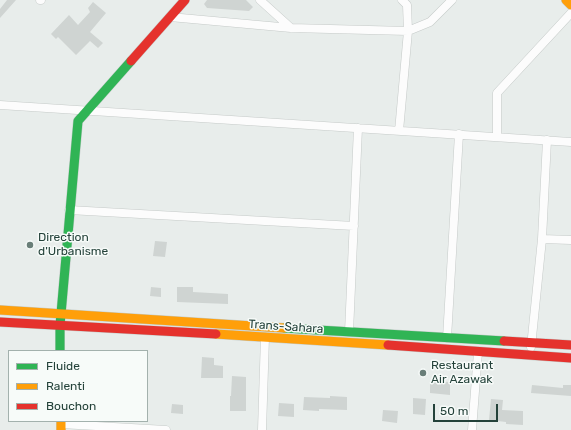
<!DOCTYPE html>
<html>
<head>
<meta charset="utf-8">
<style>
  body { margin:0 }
  #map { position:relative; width:571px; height:430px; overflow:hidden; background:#e8edeb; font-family:Rubik,sans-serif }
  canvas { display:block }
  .legend { position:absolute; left:8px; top:350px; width:140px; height:72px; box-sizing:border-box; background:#f7fbf9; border:1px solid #a3b1ad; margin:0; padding:5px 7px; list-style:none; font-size:12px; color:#24423a }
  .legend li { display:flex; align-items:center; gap:8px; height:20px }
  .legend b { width:20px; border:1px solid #a3b1ad }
  .scale { position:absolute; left:433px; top:404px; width:65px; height:18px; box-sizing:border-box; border:2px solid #24423a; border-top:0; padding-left:5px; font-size:12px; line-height:14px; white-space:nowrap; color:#24423a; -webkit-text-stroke:3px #f7fbf9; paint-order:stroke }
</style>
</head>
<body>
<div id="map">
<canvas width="571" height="430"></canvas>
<ul class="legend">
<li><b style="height:5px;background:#30b455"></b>Fluide</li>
<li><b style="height:5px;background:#ff9f0a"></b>Ralenti</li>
<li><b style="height:5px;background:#e5322d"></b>Bouchon</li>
</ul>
<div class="scale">50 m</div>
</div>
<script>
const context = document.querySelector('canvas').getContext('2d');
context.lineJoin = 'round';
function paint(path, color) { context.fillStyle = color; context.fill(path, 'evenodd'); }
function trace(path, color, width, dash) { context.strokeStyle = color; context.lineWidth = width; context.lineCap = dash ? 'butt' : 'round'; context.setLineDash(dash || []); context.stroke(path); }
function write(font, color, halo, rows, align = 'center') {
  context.font = font + ' Rubik,sans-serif'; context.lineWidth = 3; context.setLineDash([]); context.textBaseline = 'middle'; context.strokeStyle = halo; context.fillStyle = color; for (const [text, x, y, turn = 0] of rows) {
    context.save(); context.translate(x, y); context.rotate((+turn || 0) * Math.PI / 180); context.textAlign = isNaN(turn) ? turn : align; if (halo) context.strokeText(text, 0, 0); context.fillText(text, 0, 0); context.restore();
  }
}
paint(new Path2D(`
  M 7,0 L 16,0 L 0,18 L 0,9 Z
  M 207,0 L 246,0 L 253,7 L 249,11 L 207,8 L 204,4 Z
  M 93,2 L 106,13 L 90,32 L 103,43 L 98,48 L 90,41 L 76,55 L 58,37 L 56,39 L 51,34 L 69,15 L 78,25 L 90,12 L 88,8 Z
  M 155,241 L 167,242 L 165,257 L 153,256 Z
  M 151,287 L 161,288 L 161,297 L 150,296 Z
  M 177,287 L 193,287 L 193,292 L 228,294 L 228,304 L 177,302 Z
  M 202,357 L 214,358 L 214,365 L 223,366 L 223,378 L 201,378 Z
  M 232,376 L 246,377 L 246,411 L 230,411 L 230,396 L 231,396 Z
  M 430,381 L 450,382 L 450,395 L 430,393 Z
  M 532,385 L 563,388 L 563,385 L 571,385 L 571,396 L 531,393 Z
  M 330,396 L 347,397 L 347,410 L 319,409 L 319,411 L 303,410 L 304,397 L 330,398 Z
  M 413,398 L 426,399 L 425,415 L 413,414 Z
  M 491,399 L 503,400 L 502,410 L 523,411 L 523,425 L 506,424 L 506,422 L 489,420 Z
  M 279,403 L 294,404 L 294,417 L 278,416 Z
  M 172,404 L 183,405 L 183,414 L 171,413 Z
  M 383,410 L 398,411 L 397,423 L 382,421 Z`), '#cfd4d2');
const street = new Path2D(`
  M 40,0 L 41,0
  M 260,0 L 291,28
  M 170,17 L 291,28 L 408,31 L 430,22 L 452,0
  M 0,105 L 571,142
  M 399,131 L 408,31 L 407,5 L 402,0
  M 497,137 L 497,93 L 571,13
  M 69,210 L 354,226
  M 542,239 L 571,240
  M 349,332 L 358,128
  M 447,338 L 459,134
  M 531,347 L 542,239 L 547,140
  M 61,424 L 166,430
  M 262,430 L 265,337
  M 472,430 L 478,352`);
const fast = new Path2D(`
  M 284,328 L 504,341
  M 60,351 L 60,325 L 78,121 L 131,61`);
const slow = new Path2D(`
  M 566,0 L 571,5
  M 0,310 L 284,328
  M 216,334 L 388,345
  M 61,421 L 61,430`);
const jam = new Path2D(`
  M 131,61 L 185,0
  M 0,322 L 216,334
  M 504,341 L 571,345
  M 388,345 L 571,358`);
trace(street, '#c5cac8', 9);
trace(fast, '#c3cbc8', 10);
trace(slow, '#c3cbc8', 10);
trace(jam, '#c3cbc8', 10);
trace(street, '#fcfcfc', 8);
trace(fast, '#30b455', 9);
trace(slow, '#ff9f0a', 9);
trace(jam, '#e5322d', 9);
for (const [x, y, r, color] of [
  [30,245,4,"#697e78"],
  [423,373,4,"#697e78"]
]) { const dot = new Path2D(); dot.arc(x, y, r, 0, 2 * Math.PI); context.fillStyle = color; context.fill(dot); trace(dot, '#f7fbf9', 1.5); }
write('12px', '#24423a', '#f7fbf9', [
  ["Direction",38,238],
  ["d'Urbanisme",38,252],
  ["Restaurant",431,366],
  ["Air Azawak",431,380]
], 'left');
write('12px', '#24423a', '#f7fbf9', [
  ["Trans-Sahara",286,327,4]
]);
</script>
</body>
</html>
